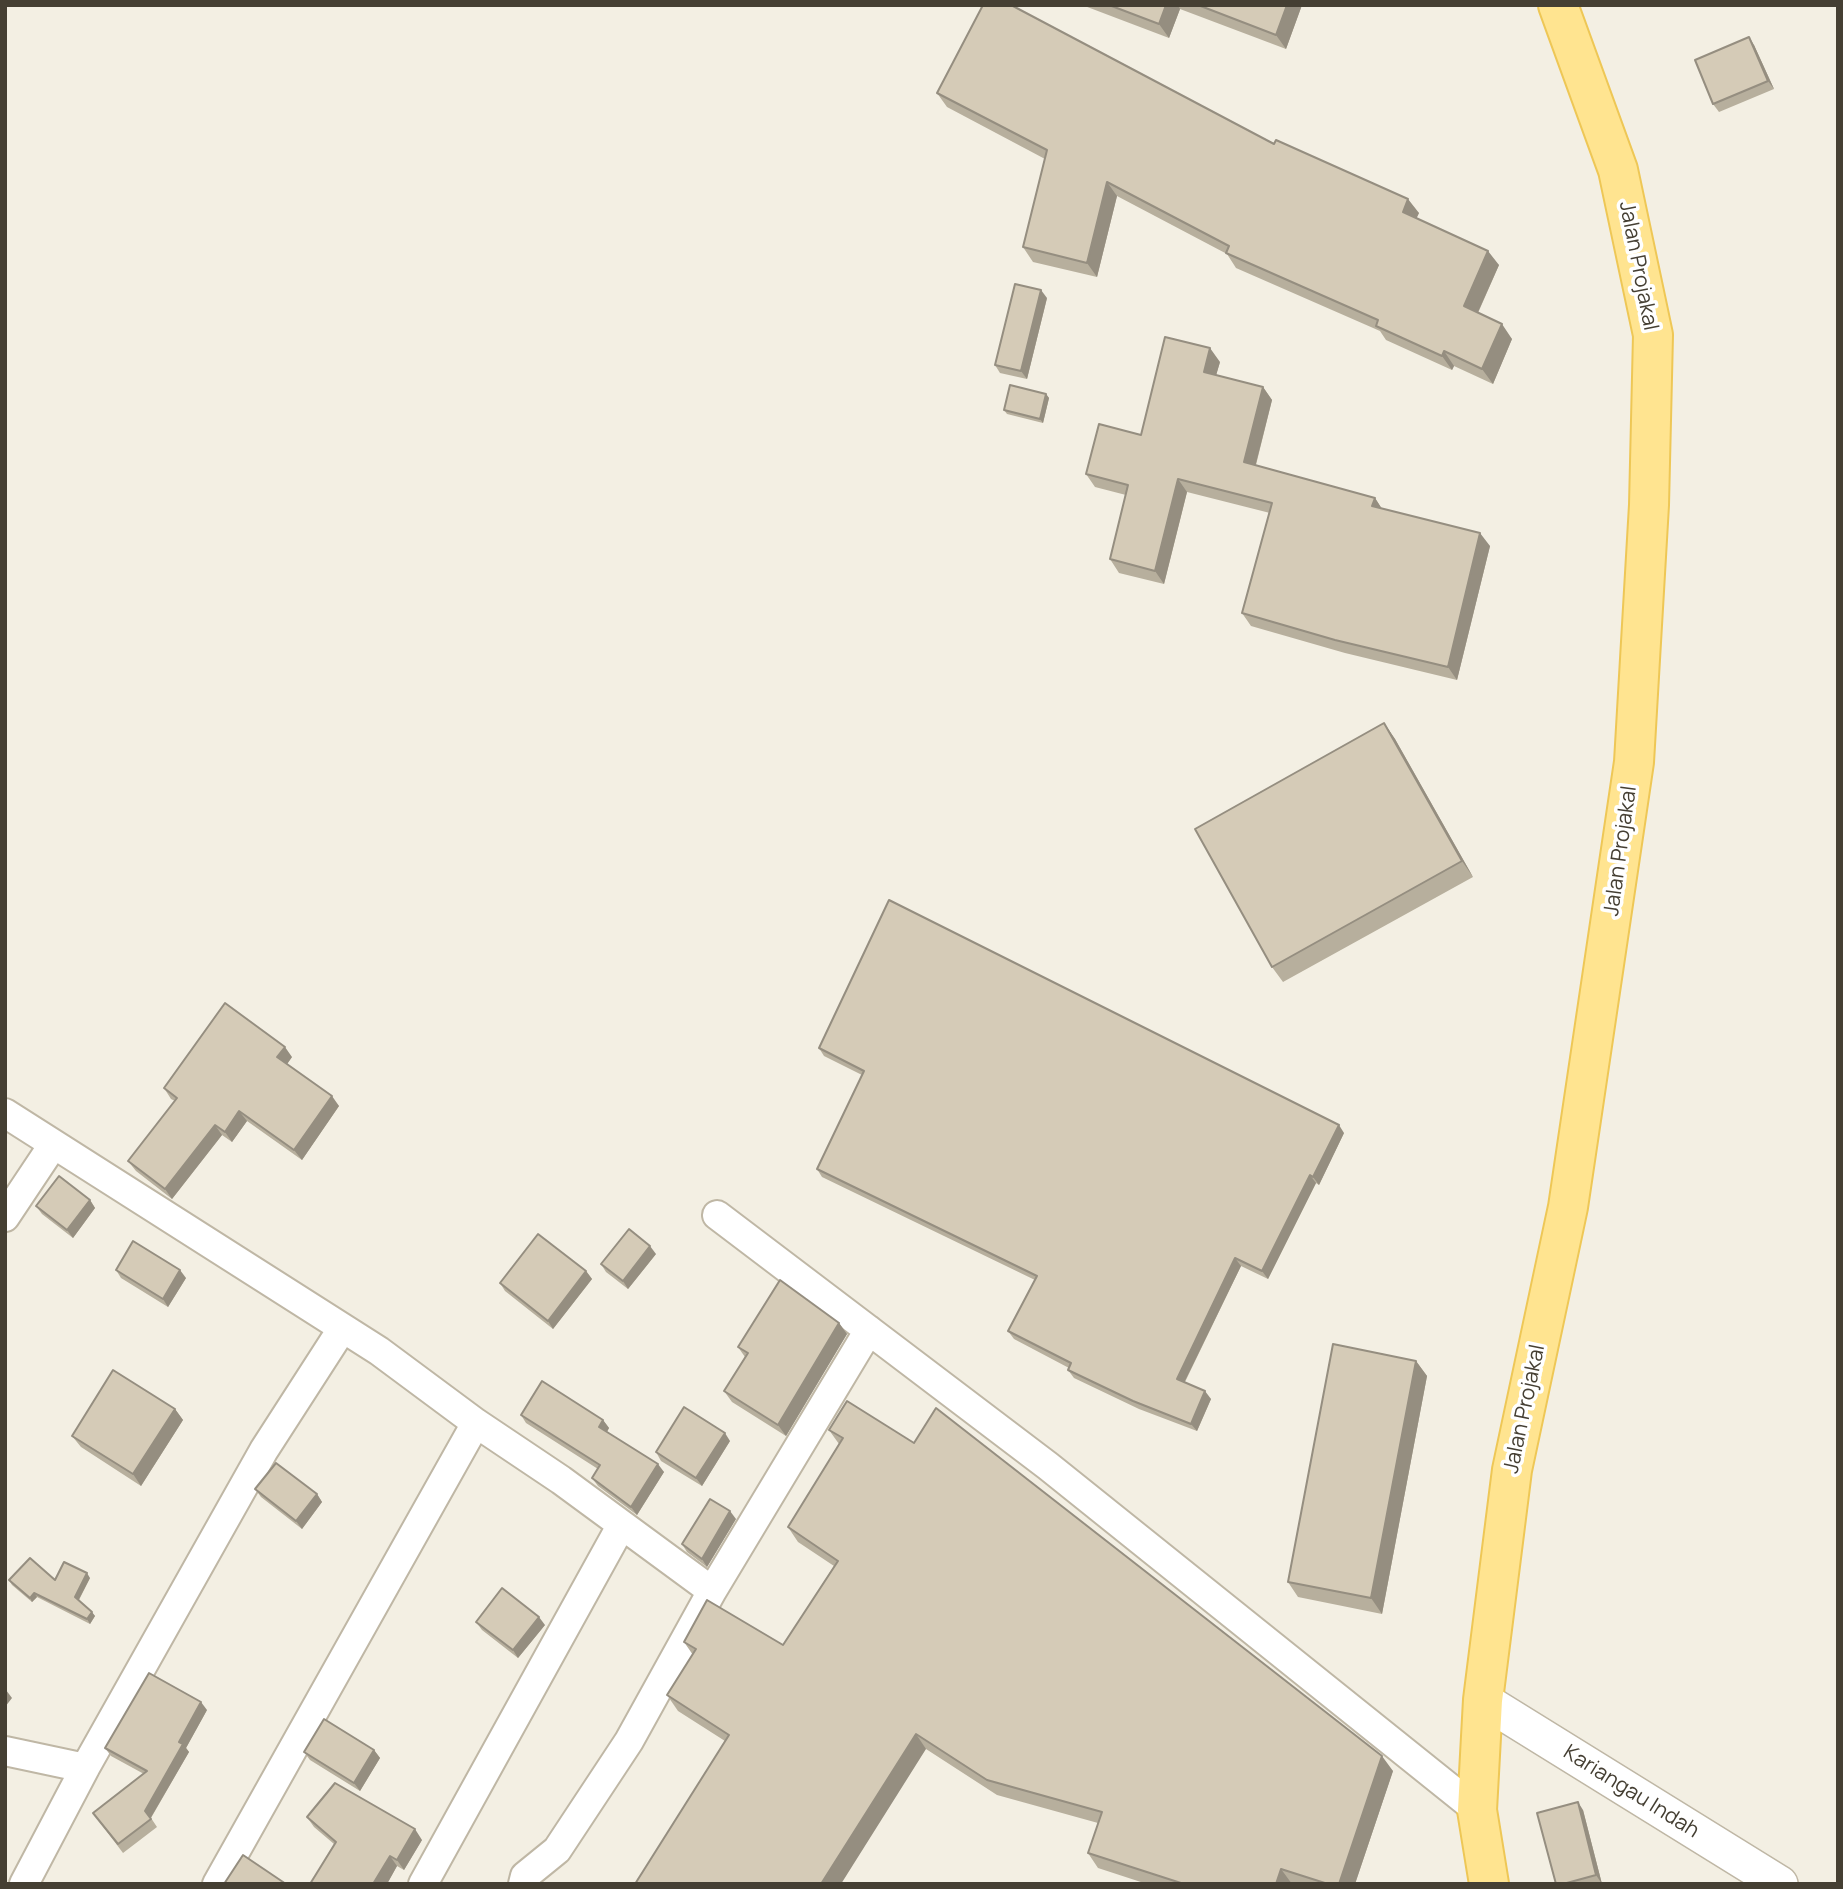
<!DOCTYPE html>
<html>
<head>
<meta charset="utf-8">
<style>
  body { margin:0 }
  #map { position:relative; width:1843px; height:1889px; overflow:hidden; background:#f3efe3; font-family:Manrope,sans-serif }
  canvas { display:block }
  .frame { position:absolute; inset:0; border:7px solid #453f33; pointer-events:none }
</style>
</head>
<body>
<div id="map">
<canvas width="1843" height="1889"></canvas>
<div class="frame"></div>
</div>
<script>
const context = document.querySelector('canvas').getContext('2d');
context.lineJoin = 'round';
function trace(path, color, width, dash) { context.strokeStyle = color; context.lineWidth = width; context.lineCap = dash ? 'butt' : 'round'; context.setLineDash(dash || []); context.stroke(path); }
function paint(path, color) { context.fillStyle = color; context.fill(path, 'evenodd'); }
function write(font, color, halo, rows, align = 'center') {
  context.font = font + ' Manrope,sans-serif'; context.lineWidth = 7; context.setLineDash([]); context.textBaseline = 'middle'; context.strokeStyle = halo; context.fillStyle = color; for (const [text, x, y, turn = 0] of rows) {
    context.save(); context.translate(x, y); context.rotate((+turn || 0) * Math.PI / 180); context.textAlign = isNaN(turn) ? turn : align; if (halo) context.strokeText(text, 0, 0); context.fillText(text, 0, 0); context.restore();
  }
}
const minor = new Path2D(`
  M 5,1113 L 379,1351 L 476,1423 L 561,1480 L 712,1591
  M 717,1215 L 1048,1466 L 1477,1810
  M 5,1217 L 53,1145
  M 5,1751 L 85,1768
  M 24,1884 L 85,1768 L 264,1450 L 342,1329
  M 217,1884 L 476,1423
  M 423,1884 L 621,1526
  M 523,1884 L 525,1876 L 557,1850 L 629,1741 L 712,1591 L 869,1330`);
const tertiary = new Path2D(`
  M 1483,1700 L 1780,1884`);
const primary = new Path2D(`
  M 1489,1884 L 1477,1810 L 1483,1700 L 1512,1470 L 1568,1207 L 1634,762 L 1649,505 L 1653,335 L 1618,170 L 1558,5`);
trace(minor, '#bfb7a5', 32);
trace(tertiary, '#bfb7a5', 38);
trace(primary, '#eec756', 42);
trace(minor, '#fff', 28);
trace(tertiary, '#fff', 35);
trace(primary, '#ffe490', 38);
paint(new Path2D(`
  M 1082,5 L 1302,5 L 1286,49 L 1180,9 L 1169,38 Z
  M 1754,45 L 1774,89 L 1719,112 L 1713,104 Z
  M 937,93 L 1274,144 L 1419,213 L 1416,218 L 1499,265 L 1478,313 L 1512,339 L 1493,384 L 1454,366 L 1452,370 L 1386,340 L 1380,331 L 1236,268 L 1227,254 L 1117,196 L 1097,277 L 1033,262 L 1023,247 L 1045,159 L 947,107 Z
  M 1047,298 L 1027,379 L 1000,373 L 995,365 Z
  M 1220,362 L 1216,375 L 1263,387 L 1272,400 L 1256,465 L 1375,498 L 1382,509 L 1490,546 L 1457,680 L 1345,653 L 1251,626 L 1242,613 L 1270,513 L 1187,492 L 1164,584 L 1119,573 L 1110,559 L 1126,495 L 1095,487 L 1086,474 L 1141,435 Z
  M 1046,394 L 1049,398 L 1043,423 L 1007,414 L 1004,410 Z
  M 1384,723 L 1395,739 L 1473,877 L 1283,982 L 1272,967 Z
  M 819,1048 L 1344,1133 L 1319,1185 L 1316,1183 L 1268,1279 L 1241,1266 L 1185,1382 L 1211,1399 L 1197,1431 L 1139,1409 L 1074,1378 L 1068,1370 L 1069,1368 L 1014,1339 L 1008,1331 L 1035,1280 L 822,1177 L 817,1169 L 862,1075 L 824,1056 Z
  M 292,1057 L 287,1064 L 339,1106 L 302,1160 L 247,1121 L 232,1142 L 222,1135 L 172,1199 L 136,1171 L 128,1161 L 175,1101 L 171,1099 L 164,1088 Z
  M 90,1200 L 95,1208 L 73,1238 L 42,1214 L 36,1206 Z
  M 656,1254 L 628,1289 L 606,1272 L 601,1264 Z
  M 116,1270 L 186,1278 L 168,1307 L 121,1278 Z
  M 586,1271 L 592,1279 L 553,1329 L 505,1291 L 500,1283 Z
  M 839,1323 L 847,1334 L 786,1436 L 732,1402 L 724,1391 L 745,1357 L 738,1347 Z
  M 1416,1361 L 1427,1376 L 1382,1614 L 1298,1597 L 1288,1582 Z
  M 175,1409 L 183,1420 L 141,1486 L 81,1447 L 72,1436 Z
  M 521,1415 L 603,1420 L 609,1428 L 607,1432 L 664,1472 L 637,1515 L 598,1486 L 592,1478 L 598,1469 L 526,1423 Z
  M 829,1430 L 1393,1771 L 1355,1884 L 1147,1884 L 1098,1868 L 1088,1853 L 1098,1823 L 997,1795 L 926,1749 L 725,1741 L 678,1711 L 667,1695 L 693,1655 L 684,1642 L 783,1645 L 834,1566 L 798,1542 L 788,1527 L 839,1444 Z
  M 730,1441 L 702,1486 L 661,1461 L 656,1452 Z
  M 255,1489 L 317,1494 L 322,1502 L 302,1529 L 261,1497 Z
  M 736,1519 L 707,1567 L 687,1552 L 682,1544 Z
  M 90,1578 L 79,1600 L 95,1616 L 90,1624 L 37,1597 L 32,1602 L 12,1585 L 9,1580 L 55,1580 Z
  M 476,1622 L 545,1625 L 518,1658 L 482,1630 Z
  M 207,1710 L 186,1748 L 189,1752 L 151,1818 L 157,1827 L 123,1853 L 99,1821 L 144,1774 L 111,1756 L 105,1748 Z
  M 374,1750 L 380,1758 L 360,1791 L 310,1760 L 304,1752 Z
  M 1583,1810 L 1602,1884 L 1556,1884 Z
  M 307,1817 L 422,1840 L 404,1870 L 397,1866 L 387,1884 L 310,1884 L 334,1844 L 314,1827 Z`), '#b7af9d');
paint(new Path2D(`
  M 1166,5 L 1178,5 L 1180,9 L 1169,38 L 1159,24 Z
  M 1287,5 L 1302,5 L 1286,49 L 1276,35 Z
  M 1749,37 L 1754,45 L 1774,89 L 1768,81 Z
  M 1107,182 L 1117,196 L 1097,277 L 1087,263 Z
  M 1408,199 L 1419,213 L 1413,226 L 1403,212 Z
  M 1488,251 L 1499,265 L 1474,321 L 1464,306 Z
  M 1041,290 L 1047,298 L 1027,379 L 1021,371 Z
  M 1502,324 L 1512,339 L 1493,384 L 1482,369 Z
  M 1210,348 L 1220,362 L 1213,386 L 1204,372 Z
  M 1444,351 L 1454,366 L 1452,370 L 1442,356 Z
  M 1263,387 L 1272,400 L 1253,475 L 1244,462 Z
  M 1046,394 L 1049,398 L 1043,423 L 1040,419 Z
  M 1178,479 L 1187,492 L 1164,584 L 1155,571 Z
  M 1375,498 L 1384,512 L 1372,506 Z
  M 1480,533 L 1490,546 L 1457,680 L 1448,667 Z
  M 1384,723 L 1395,739 L 1473,877 L 1462,861 Z
  M 285,1047 L 292,1057 L 285,1067 L 277,1057 Z
  M 332,1096 L 339,1106 L 302,1160 L 294,1150 Z
  M 239,1111 L 247,1121 L 232,1142 L 225,1132 Z
  M 215,1125 L 222,1135 L 172,1199 L 165,1189 Z
  M 1339,1125 L 1344,1133 L 1319,1185 L 1313,1177 Z
  M 1310,1175 L 1316,1183 L 1268,1279 L 1262,1271 Z
  M 90,1200 L 95,1208 L 73,1238 L 67,1230 Z
  M 650,1246 L 656,1254 L 628,1289 L 623,1281 Z
  M 1235,1258 L 1241,1266 L 1182,1387 L 1177,1379 Z
  M 180,1270 L 186,1278 L 168,1307 L 163,1299 Z
  M 586,1271 L 592,1279 L 553,1329 L 548,1321 Z
  M 839,1323 L 847,1334 L 786,1436 L 778,1425 Z
  M 1416,1361 L 1427,1376 L 1382,1614 L 1371,1598 Z
  M 1205,1391 L 1211,1399 L 1197,1431 L 1191,1424 Z
  M 175,1409 L 183,1420 L 141,1486 L 133,1474 Z
  M 603,1420 L 609,1428 L 605,1435 L 599,1427 Z
  M 725,1433 L 730,1441 L 702,1486 L 696,1478 Z
  M 658,1464 L 664,1472 L 637,1515 L 631,1507 Z
  M 317,1494 L 322,1502 L 302,1529 L 296,1521 Z
  M 730,1511 L 736,1519 L 707,1567 L 702,1559 Z
  M 87,1573 L 90,1578 L 78,1601 L 75,1597 Z
  M 34,1593 L 37,1597 L 32,1602 L 30,1598 Z
  M 92,1612 L 95,1616 L 90,1624 L 87,1619 Z
  M 539,1617 L 545,1625 L 518,1658 L 513,1650 Z
  M 6,1690 L 12,1698 L 5,1707 L 5,1692 Z
  M 201,1702 L 207,1710 L 186,1748 L 189,1752 L 150,1819 L 145,1811 L 179,1742 Z
  M 916,1734 L 926,1749 L 841,1884 L 821,1884 Z
  M 374,1750 L 380,1758 L 360,1791 L 354,1783 Z
  M 1382,1756 L 1393,1771 L 1355,1884 L 1339,1884 Z
  M 1578,1802 L 1583,1810 L 1602,1884 L 1596,1875 Z
  M 415,1829 L 422,1840 L 404,1870 L 397,1860 Z
  M 390,1856 L 397,1866 L 387,1884 L 373,1884 Z
  M 1281,1869 L 1292,1884 L 1276,1884 Z`), '#958e80');
const building = new Path2D(`
  M 983,5 L 1011,5 L 1274,144 L 1276,140 L 1408,199 L 1403,212 L 1488,251 L 1464,306 L 1502,324 L 1482,369 L 1444,351 L 1442,356 L 1376,326 L 1378,320 L 1226,253 L 1229,246 L 1107,182 L 1087,263 L 1023,247 L 1047,150 L 937,93 Z
  M 1109,5 L 1166,5 L 1159,24 Z
  M 1198,5 L 1287,5 L 1276,35 Z
  M 1749,37 L 1768,81 L 1713,104 L 1695,60 Z
  M 1015,284 L 1041,290 L 1021,371 L 995,365 Z
  M 1165,337 L 1210,348 L 1204,372 L 1263,387 L 1244,462 L 1375,498 L 1372,506 L 1480,533 L 1448,667 L 1335,640 L 1242,613 L 1272,503 L 1178,479 L 1155,571 L 1110,559 L 1128,485 L 1086,474 L 1099,424 L 1141,435 Z
  M 1010,385 L 1046,394 L 1040,419 L 1004,410 Z
  M 1384,723 L 1462,861 L 1272,967 L 1195,829 Z
  M 889,900 L 1339,1125 L 1313,1177 L 1310,1175 L 1262,1271 L 1235,1258 L 1177,1379 L 1205,1391 L 1191,1424 L 1133,1401 L 1068,1370 L 1071,1363 L 1008,1331 L 1037,1276 L 817,1169 L 864,1071 L 819,1048 Z
  M 225,1003 L 285,1047 L 277,1057 L 332,1096 L 294,1150 L 239,1111 L 225,1132 L 215,1125 L 165,1189 L 128,1161 L 177,1098 L 164,1088 Z
  M 59,1176 L 90,1200 L 67,1230 L 36,1206 Z
  M 629,1229 L 650,1246 L 623,1281 L 601,1264 Z
  M 538,1234 L 586,1271 L 548,1321 L 500,1283 Z
  M 133,1241 L 180,1270 L 163,1299 L 116,1270 Z
  M 780,1280 L 839,1323 L 778,1425 L 724,1391 L 748,1353 L 738,1347 Z
  M 1333,1344 L 1416,1361 L 1371,1598 L 1288,1582 Z
  M 113,1370 L 175,1409 L 133,1474 L 72,1436 Z
  M 542,1381 L 603,1420 L 599,1427 L 658,1464 L 631,1507 L 592,1478 L 600,1465 L 521,1415 Z
  M 847,1401 L 914,1443 L 936,1408 L 1382,1756 L 1339,1884 L 1328,1884 L 1281,1869 L 1276,1884 L 1184,1884 L 1088,1853 L 1102,1812 L 987,1780 L 916,1734 L 821,1884 L 635,1884 L 729,1735 L 667,1695 L 696,1649 L 684,1642 L 707,1600 L 783,1645 L 838,1561 L 788,1527 L 843,1438 L 829,1430 Z
  M 684,1407 L 725,1433 L 696,1478 L 656,1452 Z
  M 276,1463 L 317,1494 L 296,1521 L 255,1489 Z
  M 710,1499 L 730,1511 L 702,1559 L 682,1544 Z
  M 30,1558 L 55,1580 L 64,1562 L 87,1573 L 75,1597 L 92,1612 L 87,1619 L 34,1593 L 30,1598 L 9,1580 Z
  M 502,1588 L 539,1617 L 513,1650 L 476,1622 Z
  M 149,1673 L 201,1702 L 179,1742 L 183,1744 L 145,1811 L 151,1819 L 118,1844 L 93,1813 L 147,1771 L 105,1748 Z
  M 324,1719 L 374,1750 L 354,1783 L 304,1752 Z
  M 335,1783 L 415,1829 L 397,1860 L 390,1856 L 373,1884 L 310,1884 L 336,1842 L 307,1817 Z
  M 1578,1802 L 1596,1875 L 1563,1884 L 1556,1884 L 1537,1813 Z
  M 243,1855 L 286,1884 L 224,1884 Z`);
paint(building, '#d5cbb7');
trace(building, '#958e80', 2);
write('21px', '#453f33', '#fff', [
  ["Jalan Projakal",1638,266,79],
  ["Jalan Projakal",1621,851,-82],
  ["Jalan Projakal",1525,1409,-78],
  ["Kariangau Indah",1631,1792,32]
]);
</script>
</body>
</html>
